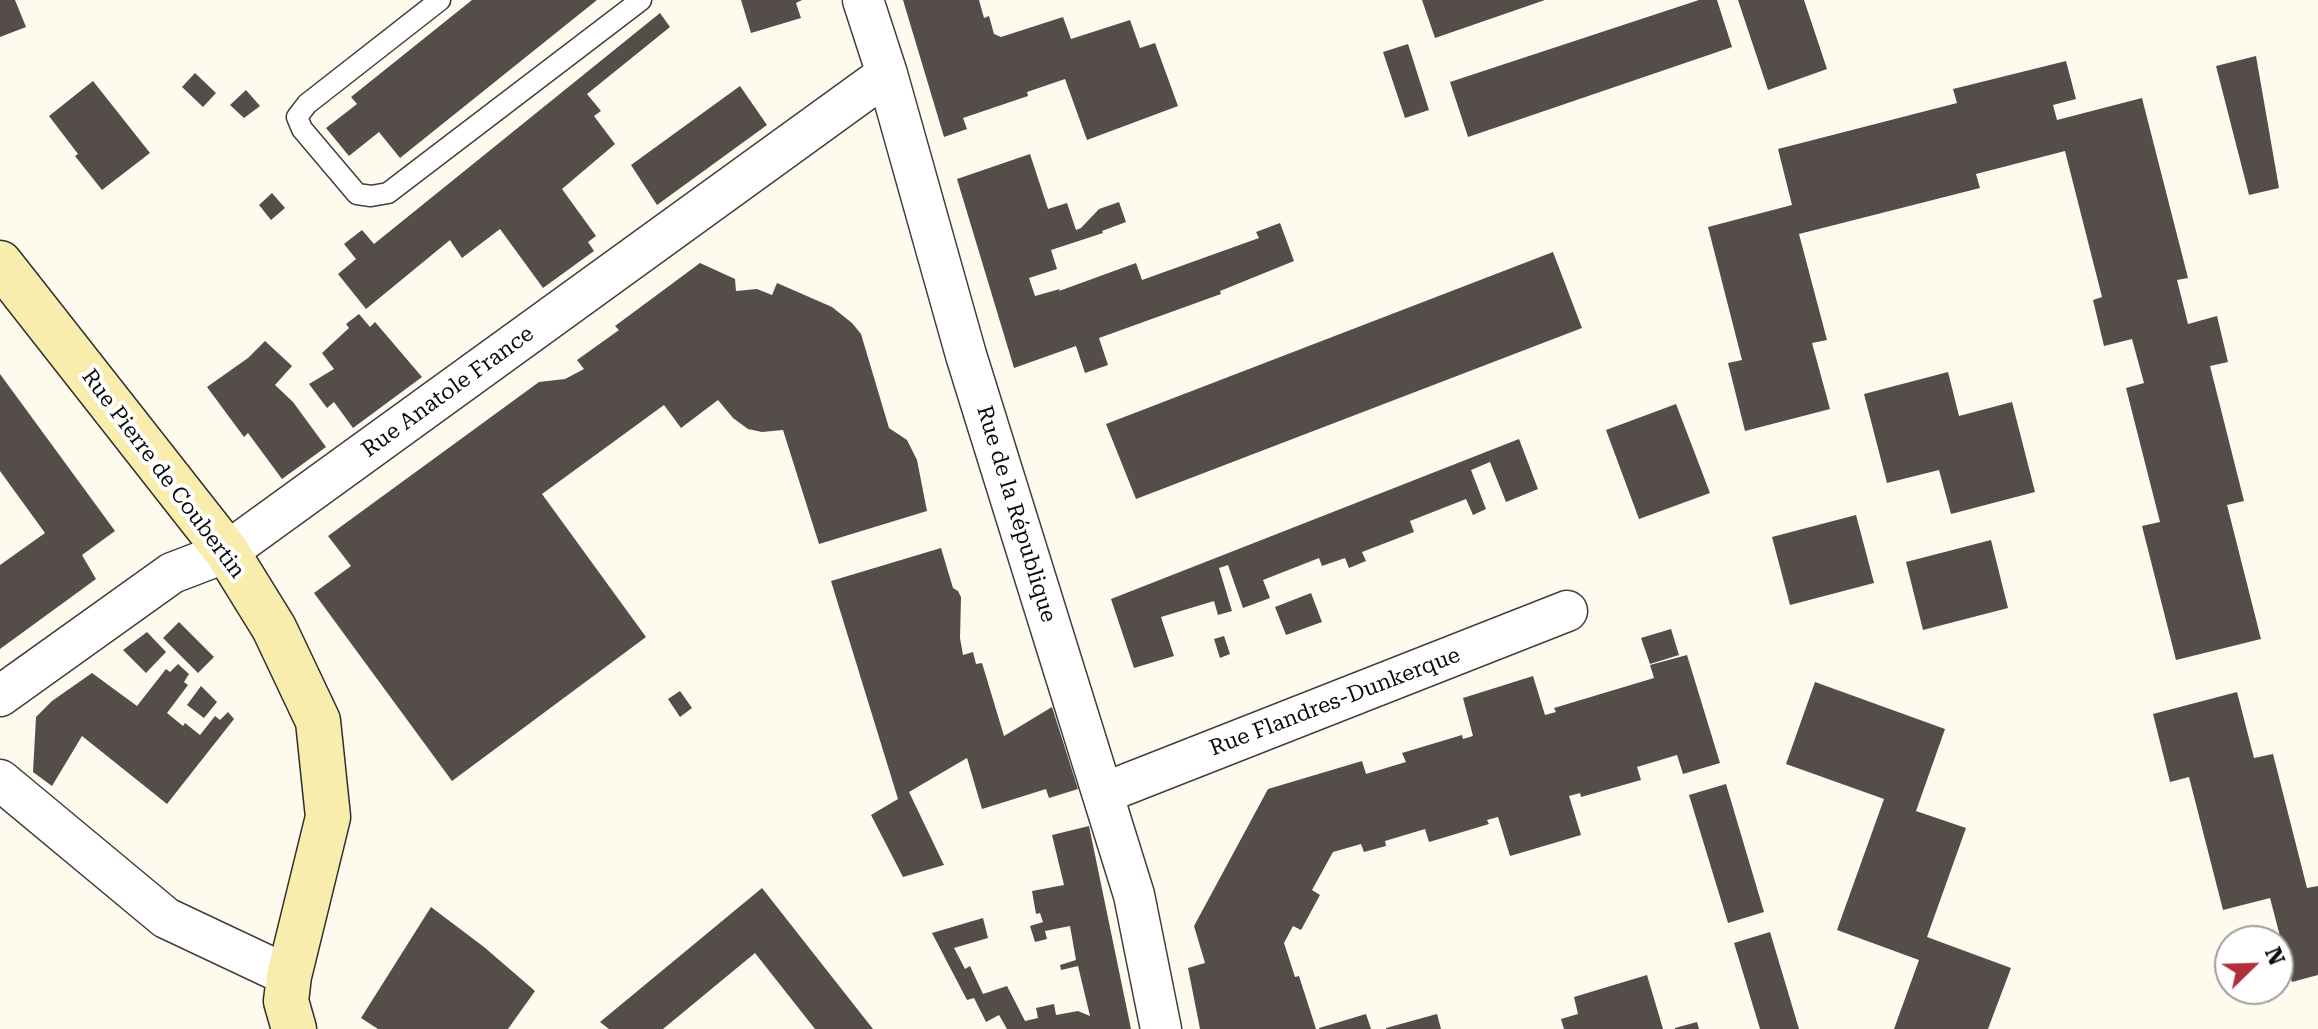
<!DOCTYPE html>
<html>
<head>
<meta charset="utf-8">
<style>
  body { margin:0 }
  #map { position:relative; width:2318px; height:1029px; overflow:hidden; background:#fefaed; font-family:"Roboto Serif",serif }
  canvas { display:block }
  .north { position:absolute; left:2214px; top:925px; width:80px; height:80px; box-sizing:border-box; background:#fff; border:2px solid #9e9e9e; border-radius:50%; rotate:67deg; font-size:22px; font-weight:700; line-height:32px; text-align:center; color:#0c0c0c }
  .north::after { content:''; display:block; margin:auto; width:28px; height:36px; background:#b32e3b; clip-path:polygon(50% 0,100% 100%,50% 72%,0 100%) }
</style>
</head>
<body>
<div id="map">
<canvas width="2318" height="1029"></canvas>
<div class="north">N</div>
</div>
<script>
const context = document.querySelector('canvas').getContext('2d');
context.lineJoin = 'round';
function paint(path, color) { context.fillStyle = color; context.fill(path, 'evenodd'); }
function trace(path, color, width, dash) { context.strokeStyle = color; context.lineWidth = width; context.lineCap = dash ? 'butt' : 'round'; context.setLineDash(dash || []); context.stroke(path); }
function write(font, color, halo, rows, align = 'center') {
  context.font = font + ' "Roboto Serif",serif'; context.lineWidth = 8; context.setLineDash([]); context.textBaseline = 'middle'; context.strokeStyle = halo; context.fillStyle = color; for (const [text, x, y, turn = 0] of rows) {
    context.save(); context.translate(x, y); context.rotate((+turn || 0) * Math.PI / 180); context.textAlign = isNaN(turn) ? turn : align; if (halo) context.strokeText(text, 0, 0); context.fillText(text, 0, 0); context.restore();
  }
}
paint(new Path2D(`
  M 0,0 L 15,0 L 26,27 L 0,37 Z
  M 472,0 L 597,0 L 400,158 L 379,132 L 349,156 L 326,128 L 357,104 L 351,97 Z
  M 741,0 L 802,0 L 796,3 L 801,18 L 751,33 Z
  M 903,0 L 979,0 L 984,18 L 989,16 L 994,34 L 1001,37 L 1063,17 L 1071,39 L 1130,20 L 1140,48 L 1155,43 L 1178,106 L 1087,140 L 1065,79 L 1027,92 L 1028,96 L 963,118 L 967,129 L 944,137 Z
  M 1422,0 L 1545,0 L 1435,38 Z
  M 1699,0 L 1717,0 L 1732,47 L 1468,137 L 1450,82 Z
  M 1738,0 L 1804,0 L 1827,69 L 1768,90 Z
  M 660,13 L 670,27 L 587,94 L 601,111 L 594,116 L 615,144 L 562,189 L 596,236 L 588,242 L 594,251 L 543,288 L 500,229 L 462,258 L 450,240 L 366,309 L 338,274 L 356,259 L 344,244 L 362,230 L 374,244 Z
  M 1408,44 L 1429,110 L 1405,118 L 1383,52 Z
  M 2256,56 L 2279,188 L 2249,195 L 2216,66 Z
  M 2066,61 L 2076,99 L 2053,105 L 2057,120 L 2142,98 L 2188,278 L 2177,280 L 2188,324 L 2217,316 L 2228,362 L 2210,366 L 2244,501 L 2227,505 L 2261,639 L 2176,660 L 2142,526 L 2160,522 L 2126,388 L 2144,383 L 2132,339 L 2104,346 L 2093,300 L 2102,297 L 2065,151 L 1976,174 L 1980,188 L 1799,234 L 1827,340 L 1812,343 L 1830,409 L 1745,431 L 1728,363 L 1742,360 L 1708,227 L 1792,205 L 1778,149 L 1957,103 L 1953,89 Z
  M 195,73 L 216,93 L 203,107 L 182,87 Z
  M 93,81 L 150,153 L 102,190 L 75,156 L 78,154 L 49,116 Z
  M 740,86 L 767,125 L 657,205 L 631,165 Z
  M 246,90 L 260,106 L 244,118 L 230,105 Z
  M 1030,154 L 1048,209 L 1067,203 L 1076,230 L 1081,228 L 1099,209 L 1119,202 L 1126,222 L 1102,231 L 1103,233 L 1051,250 L 1057,269 L 1029,278 L 1035,296 L 1060,289 L 1059,291 L 1136,263 L 1142,280 L 1259,238 L 1256,232 L 1280,223 L 1294,261 L 1220,291 L 1221,294 L 1099,338 L 1108,365 L 1085,373 L 1076,346 L 1014,368 L 957,179 Z
  M 272,193 L 285,208 L 271,220 L 259,205 Z
  M 1553,252 L 1582,328 L 1136,499 L 1106,424 Z
  M 700,263 L 735,279 L 736,291 L 757,289 L 772,295 L 777,283 L 832,307 L 852,323 L 861,334 L 889,428 L 907,440 L 917,460 L 927,511 L 819,544 L 783,430 L 762,432 L 748,429 L 733,418 L 718,400 L 681,428 L 664,405 L 542,494 L 646,637 L 452,781 L 314,593 L 351,566 L 328,536 L 539,382 L 565,379 L 584,369 L 577,360 L 619,330 L 615,326 Z
  M 359,314 L 370,327 L 375,322 L 422,377 L 353,428 L 334,402 L 327,408 L 309,384 L 334,369 L 322,353 L 349,328 L 346,324 Z
  M 265,341 L 292,366 L 275,385 L 293,402 L 326,447 L 282,479 L 248,433 L 244,437 L 207,387 L 248,358 Z
  M 1948,372 L 1959,416 L 2012,402 L 2035,492 L 1951,514 L 1939,470 L 1887,483 L 1864,394 Z
  M 0,374 L 115,531 L 82,555 L 96,579 L 0,649 L 0,565 L 45,533 L 0,471 Z
  M 1676,404 L 1710,493 L 1639,519 L 1606,430 Z
  M 1519,439 L 1538,489 L 1506,502 L 1490,462 L 1471,470 L 1486,509 L 1473,515 L 1466,499 L 1410,521 L 1414,532 L 1362,552 L 1366,561 L 1349,568 L 1345,558 L 1322,566 L 1319,558 L 1263,580 L 1270,598 L 1243,608 L 1228,565 L 1219,568 L 1232,611 L 1218,615 L 1214,601 L 1161,617 L 1174,656 L 1134,668 L 1111,599 Z
  M 1856,515 L 1874,583 L 1790,605 L 1772,537 Z
  M 1991,540 L 2008,608 L 1923,630 L 1906,562 Z
  M 941,548 L 953,588 L 958,591 L 961,597 L 960,638 L 963,655 L 973,652 L 976,664 L 982,663 L 1004,736 L 1052,707 L 1078,789 L 1049,798 L 1046,789 L 982,809 L 967,758 L 909,792 L 944,865 L 903,877 L 871,815 L 898,799 L 831,581 Z
  M 1311,593 L 1322,622 L 1286,635 L 1275,607 Z
  M 179,622 L 214,657 L 198,673 L 163,638 Z
  M 1671,629 L 1679,655 L 1650,664 L 1641,638 Z
  M 147,632 L 166,652 L 146,673 L 123,650 Z
  M 1224,636 L 1230,654 L 1220,658 L 1214,639 Z
  M 1687,655 L 1720,763 L 1683,774 L 1677,755 L 1637,767 L 1641,780 L 1581,797 L 1580,793 L 1569,796 L 1581,835 L 1510,856 L 1498,817 L 1487,820 L 1489,824 L 1429,842 L 1425,829 L 1385,841 L 1386,846 L 1364,852 L 1361,844 L 1333,852 L 1312,890 L 1320,895 L 1301,930 L 1293,926 L 1284,943 L 1295,977 L 1299,976 L 1316,1029 L 1200,1029 L 1188,968 L 1205,963 L 1194,926 L 1268,789 L 1362,761 L 1366,774 L 1406,762 L 1402,753 L 1462,735 L 1463,739 L 1473,736 L 1463,698 L 1533,676 L 1545,715 L 1556,712 L 1554,708 L 1654,678 L 1650,665 Z
  M 178,664 L 189,674 L 184,682 L 188,685 L 167,713 L 183,726 L 185,723 L 200,735 L 215,716 L 220,720 L 228,712 L 234,719 L 167,804 L 82,736 L 52,786 L 33,772 L 36,717 L 52,701 L 92,673 L 137,706 L 166,669 L 170,672 Z
  M 1815,682 L 1945,729 L 1916,811 L 1966,828 L 1927,937 L 2011,968 L 1988,1029 L 1894,1029 L 1919,960 L 1837,930 L 1884,799 L 1786,764 Z
  M 201,686 L 217,702 L 204,718 L 187,705 Z
  M 680,691 L 692,708 L 680,717 L 668,699 Z
  M 2237,692 L 2254,758 L 2273,754 L 2307,888 L 2318,886 L 2318,975 L 2292,982 L 2270,898 L 2223,910 L 2189,777 L 2170,782 L 2153,714 Z
  M 1726,784 L 1764,912 L 1728,923 L 1689,795 Z
  M 1089,826 L 1131,1029 L 1007,1029 L 999,1015 L 986,1022 L 974,998 L 967,1000 L 932,933 L 983,918 L 988,938 L 954,948 L 965,969 L 970,966 L 983,994 L 1007,986 L 1025,1021 L 1038,1018 L 1036,1008 L 1054,1004 L 1056,1015 L 1078,1011 L 1090,1016 L 1078,966 L 1061,970 L 1060,965 L 1076,960 L 1070,926 L 1045,931 L 1047,939 L 1035,942 L 1030,926 L 1043,922 L 1040,913 L 1036,914 L 1032,891 L 1064,885 L 1052,835 Z
  M 762,888 L 873,1029 L 815,1029 L 755,953 L 663,1029 L 609,1029 L 600,1022 Z
  M 431,907 L 484,947 L 535,991 L 508,1029 L 378,1029 L 361,1018 Z
  M 1770,932 L 1799,1029 L 1760,1029 L 1734,943 Z
  M 1647,975 L 1663,1029 L 1564,1029 L 1561,1019 L 1578,1014 L 1574,997 Z
  M 1366,1014 L 1371,1029 L 1319,1029 L 1319,1028 Z
  M 1437,1014 L 1441,1029 L 1386,1029 L 1386,1028 Z
  M 1697,1022 L 1699,1029 L 1675,1029 L 1675,1028 Z`), '#544d4a');
const lane = new Path2D(`
  M 440,0 L 307,104 L 297,117 L 302,129 L 357,194 L 371,196 L 388,193 L 641,0`);
const street = new Path2D(`
  M 863,0 L 887,74 L 966,355 L 1134,895 L 1161,1029
  M 0,696 L 172,573 L 227,552 L 887,74
  M 0,780 L 166,918 L 289,976
  M 1104,793 L 1567,611`);
const secondary = new Path2D(`
  M 0,263 L 227,552 L 274,628 L 318,721 L 328,817 L 289,976 L 286,1001 L 294,1029`);
trace(lane, '#3f3f3f', 23);
trace(street, '#3f3f3f', 43);
trace(secondary, '#2e2e2e', 47);
trace(lane, '#fff', 20);
trace(street, '#fff', 40);
trace(secondary, '#f9edad', 44);
write('22px', '#0c0c0c', '#fff', [
  ["Rue Anatole France",448,392,-36],
  ["Rue Pierre de Coubertin",163,474,53],
  ["Rue de la République",1016,514,73],
  ["Rue Flandres-Dunkerque",1335,702,-21]
]);
</script>
</body>
</html>
